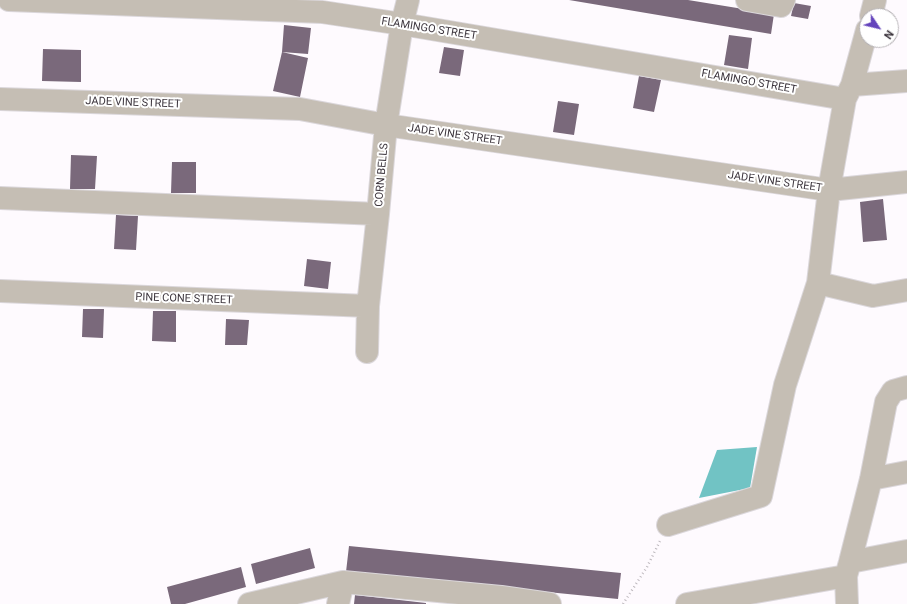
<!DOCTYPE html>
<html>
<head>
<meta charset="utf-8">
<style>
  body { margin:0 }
  #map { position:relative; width:907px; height:604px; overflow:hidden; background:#fefafe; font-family:Roboto,sans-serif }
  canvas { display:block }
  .north { position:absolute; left:859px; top:8px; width:40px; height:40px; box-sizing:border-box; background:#fff; border:1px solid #b1aeb1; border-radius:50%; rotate:125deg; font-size:11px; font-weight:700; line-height:16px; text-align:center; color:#3c353d }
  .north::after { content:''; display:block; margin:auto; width:14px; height:18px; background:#6444bc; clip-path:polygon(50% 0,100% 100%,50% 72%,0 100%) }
</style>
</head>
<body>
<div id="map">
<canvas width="907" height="604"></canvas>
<div class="north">N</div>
</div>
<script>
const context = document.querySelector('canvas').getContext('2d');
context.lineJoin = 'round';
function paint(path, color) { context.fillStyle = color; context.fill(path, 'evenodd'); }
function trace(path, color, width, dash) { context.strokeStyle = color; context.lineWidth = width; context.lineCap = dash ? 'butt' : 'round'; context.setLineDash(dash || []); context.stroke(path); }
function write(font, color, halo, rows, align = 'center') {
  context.font = font + ' Roboto,sans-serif'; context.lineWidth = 4; context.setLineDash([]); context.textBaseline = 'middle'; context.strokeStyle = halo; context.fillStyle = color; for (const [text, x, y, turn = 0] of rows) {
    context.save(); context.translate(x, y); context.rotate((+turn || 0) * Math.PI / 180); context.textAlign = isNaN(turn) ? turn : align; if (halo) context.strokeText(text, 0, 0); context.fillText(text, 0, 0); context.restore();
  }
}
paint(new Path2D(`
  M 757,447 L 750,488 L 699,498 L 717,450 Z`), '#71c3c4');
paint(new Path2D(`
  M 569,0 L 688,0 L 774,14 L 771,34 Z
  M 794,3 L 811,6 L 808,19 L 791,16 Z
  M 284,25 L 311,28 L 308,54 L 282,52 Z
  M 729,35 L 752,38 L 748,69 L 724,65 Z
  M 444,47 L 464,50 L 460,76 L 439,73 Z
  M 43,49 L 81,50 L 81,82 L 42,81 Z
  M 282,52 L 308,58 L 300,97 L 273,91 Z
  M 639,76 L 661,80 L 654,112 L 633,108 Z
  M 558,101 L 579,104 L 574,135 L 553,132 Z
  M 71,155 L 97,156 L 95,189 L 70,189 Z
  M 172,162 L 196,162 L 196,193 L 171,193 Z
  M 883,199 L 887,240 L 863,242 L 860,202 Z
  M 116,215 L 138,216 L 136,250 L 114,249 Z
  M 307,259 L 331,262 L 328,289 L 304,286 Z
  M 83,309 L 104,309 L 103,338 L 82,337 Z
  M 153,311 L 176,311 L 176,342 L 152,341 Z
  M 226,319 L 249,320 L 247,345 L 225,345 Z
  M 349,546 L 621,573 L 618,599 L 346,572 Z
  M 310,548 L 315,568 L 256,584 L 251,564 Z
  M 241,567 L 246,587 L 185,604 L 171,604 L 167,587 Z
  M 355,595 L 426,603 L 426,604 L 354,604 Z`), '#7a697b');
const minor = new Path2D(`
  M 9,0 L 322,12 L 402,24 L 845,99
  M 747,0 L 781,6 L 784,0
  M 871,16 L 875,0
  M 852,85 L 907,81
  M 0,99 L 300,109 L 386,125 L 829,190 L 907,182
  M 0,198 L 378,214
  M 818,283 L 873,296 L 907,290
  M 0,291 L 368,306
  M 367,352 L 368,306 L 378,214 L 386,125 L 402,24 L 408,0
  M 871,479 L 907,472
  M 668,525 L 761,496 L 785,385 L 818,283 L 829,190 L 845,99 L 852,85 L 867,30
  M 850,562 L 907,551
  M 249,604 L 343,582 L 501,597 L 550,604
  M 338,604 L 343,582
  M 687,604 L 846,576
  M 847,604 L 846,576 L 850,562 L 871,479 L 886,402 L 893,391 L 907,387`);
trace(minor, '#dbd7db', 24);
trace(new Path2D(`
  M 623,604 L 647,567 L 660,541`), '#beb9be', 2.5, [1, 3]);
trace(minor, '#c5beb4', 22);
write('11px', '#3c353d', '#fff', [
  ["FLAMINGO STREET",429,29,9],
  ["FLAMINGO STREET",749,82,10],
  ["JADE VINE STREET",133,103,2],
  ["JADE VINE STREET",455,135,8],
  ["CORN BELLS",382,175,-85],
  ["JADE VINE STREET",775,182,8],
  ["PINE CONE STREET",184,299,2]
]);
</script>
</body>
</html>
